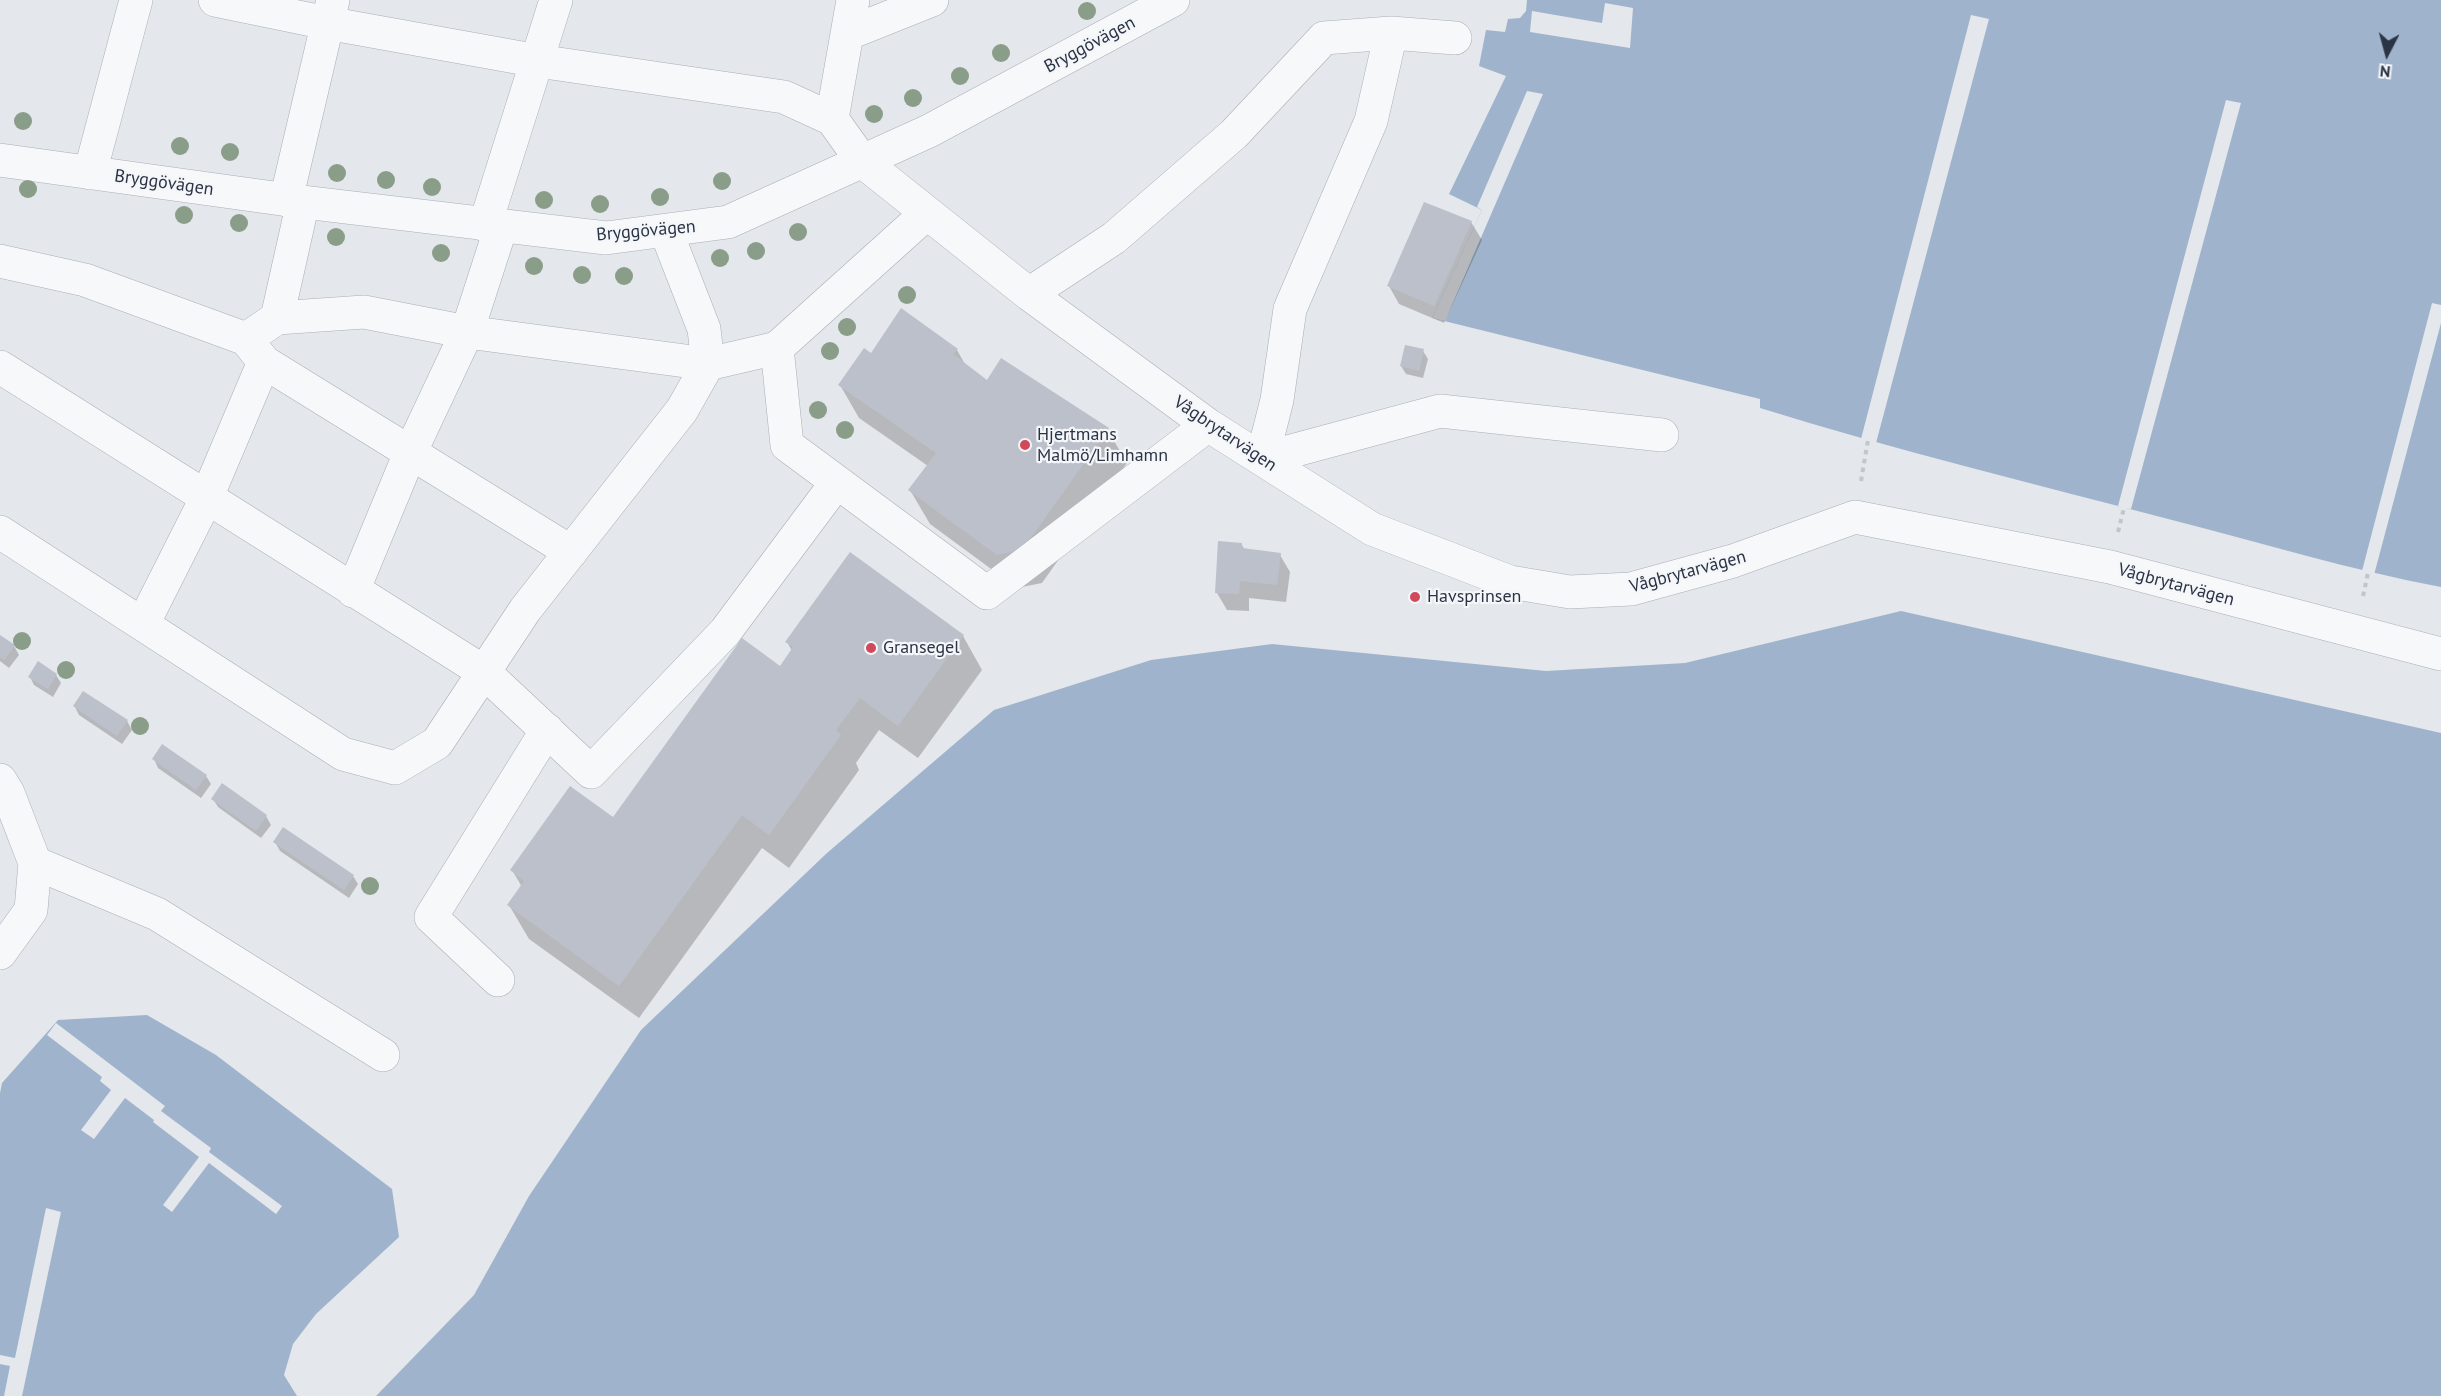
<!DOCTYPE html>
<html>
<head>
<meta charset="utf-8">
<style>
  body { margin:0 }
  #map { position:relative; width:2441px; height:1396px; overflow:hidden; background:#e4e7ec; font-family:"PT Sans",sans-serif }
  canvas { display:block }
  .north { position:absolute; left:2357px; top:24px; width:60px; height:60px; -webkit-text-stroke:4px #f4f6f9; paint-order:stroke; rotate:186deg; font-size:16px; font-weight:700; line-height:24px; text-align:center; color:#2b3445 }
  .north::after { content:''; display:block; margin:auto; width:21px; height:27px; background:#2b3445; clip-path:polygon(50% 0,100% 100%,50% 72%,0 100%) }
</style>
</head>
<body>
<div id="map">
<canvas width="2441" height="1396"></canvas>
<div class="north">N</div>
</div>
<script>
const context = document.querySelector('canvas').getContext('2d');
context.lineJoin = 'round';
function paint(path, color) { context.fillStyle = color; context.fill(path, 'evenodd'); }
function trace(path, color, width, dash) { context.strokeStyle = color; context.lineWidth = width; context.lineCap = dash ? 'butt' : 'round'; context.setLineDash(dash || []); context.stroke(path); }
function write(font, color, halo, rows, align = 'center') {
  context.font = font + ' "PT Sans",sans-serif'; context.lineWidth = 4.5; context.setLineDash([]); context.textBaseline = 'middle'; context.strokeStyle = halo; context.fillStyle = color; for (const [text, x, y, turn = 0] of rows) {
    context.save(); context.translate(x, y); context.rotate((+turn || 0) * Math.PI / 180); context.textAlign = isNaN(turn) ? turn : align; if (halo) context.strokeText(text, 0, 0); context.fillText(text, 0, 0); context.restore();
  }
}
paint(new Path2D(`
  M 1527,0 L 2441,0 L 2441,587 C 2350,570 2262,543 2172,520 C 2034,484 1896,450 1760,408 L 1760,399 L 1432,318 L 1482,210 L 1449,194 L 1506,76 L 1479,66 L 1486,30 L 1505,32 L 1508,19 L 1520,18 L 1526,11 Z
  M 1901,611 L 2441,733 L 2441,1396 L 376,1396 L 474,1295 L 529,1196 L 641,1030 L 827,853 L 994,710 L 1151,660 L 1272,644 L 1546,671 L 1685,663 Z
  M 147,1015 L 216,1055 L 392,1189 L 399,1237 L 316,1314 L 293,1344 L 284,1375 L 297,1396 L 0,1396 L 0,1093 L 2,1083 L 58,1020 Z`), '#9fb4cc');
paint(new Path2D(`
  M 1605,3 L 1633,8 L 1630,48 L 1530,32 L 1532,11 L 1602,23 Z
  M 1971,15 L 1989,19 L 1876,443 L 1861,439 Z
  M 1527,91 L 1543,94 L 1445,321 L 1432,318 L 1482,210 L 1477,207 Z
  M 2226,100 L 2241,103 L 2131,509 L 2124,508 L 2118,506 Z
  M 2432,303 L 2441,305 L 2441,323 L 2374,575 L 2362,571 Z
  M 56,1023 L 165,1106 L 161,1111 L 211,1148 L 209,1152 L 282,1206 L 276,1214 L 209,1163 L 172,1212 L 163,1205 L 199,1157 L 153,1122 L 154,1120 L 125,1098 L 94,1139 L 81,1130 L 111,1090 L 100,1081 L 102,1077 L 47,1035 Z
  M 46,1208 L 61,1212 L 22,1396 L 4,1396 L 10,1366 L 0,1364 L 0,1355 L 15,1358 Z`), '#e4e7ec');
paint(new Path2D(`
  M 1471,222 L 1482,240 L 1444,323 L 1399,304 L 1389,286 Z
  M 957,350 L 966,366 L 987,382 L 1107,429 L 1127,463 L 1042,583 L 1017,588 L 930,524 L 910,490 L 928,466 L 859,418 L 840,385 L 871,355 Z
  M 1423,351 L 1428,359 L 1423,378 L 1406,374 L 1401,366 Z
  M 1241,544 L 1245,550 L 1280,555 L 1290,572 L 1286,602 L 1249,598 L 1249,611 L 1227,610 L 1217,593 Z
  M 963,636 L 982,670 L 918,758 L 879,730 L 856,763 L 859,770 L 789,868 L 762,848 L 639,1018 L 529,939 L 509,905 L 522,887 L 512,870 L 613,819 L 780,668 L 792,651 L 787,642 Z
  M 0,637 L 14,646 L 19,655 L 9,668 L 0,661 Z
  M 56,675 L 61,683 L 53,697 L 34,685 L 30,677 Z
  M 75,707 L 127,721 L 132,730 L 122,744 L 79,715 Z
  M 154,759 L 206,776 L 211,784 L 201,798 L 158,768 Z
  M 213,799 L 266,816 L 271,825 L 261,838 L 218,807 Z
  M 275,842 L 353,876 L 358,884 L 349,898 L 280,851 Z`), '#0003');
paint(new Path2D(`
  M 1424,202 L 1472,221 L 1434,306 L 1387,286 Z
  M 901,308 L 958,349 L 953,354 L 987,380 L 1001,358 L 1109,428 L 1023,549 L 997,555 L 908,490 L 936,453 L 838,385 L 864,348 L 871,353 Z
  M 1405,345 L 1424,349 L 1419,371 L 1400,366 Z
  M 1218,541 L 1242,543 L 1242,548 L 1281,553 L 1277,585 L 1240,581 L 1239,594 L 1215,593 Z
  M 850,552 L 964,635 L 898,726 L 860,698 L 836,730 L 841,735 L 769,835 L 742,815 L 619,986 L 507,905 L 524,881 L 510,870 L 570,786 L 613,817 L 742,638 L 780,666 L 793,647 L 785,642 Z
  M 0,635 L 15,645 L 4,660 L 0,657 Z
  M 38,661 L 57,674 L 48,689 L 28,677 Z
  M 83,691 L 128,720 L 117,736 L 73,706 Z
  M 162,744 L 207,775 L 196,790 L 152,759 Z
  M 222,783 L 267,815 L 256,831 L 211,799 Z
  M 283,827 L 354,875 L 344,890 L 273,842 Z`), '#bbc0ca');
const minor = new Path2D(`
  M 215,0 L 327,23 L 538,61 L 784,97 L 832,119
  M 853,0 L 832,119 L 862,161 L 1029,294 L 1208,425 L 1372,529 L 1510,582 L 1570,592 L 1631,589 L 1733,561 L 1855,517 L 2110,567 L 2441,654
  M 1391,33 L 1371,121 L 1290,309 L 1277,400 L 1262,459 L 1440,411 L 1662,435
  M 847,34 L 932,0
  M 0,160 L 303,202 L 606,238 L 728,222 L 929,131 L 1173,0
  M 90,173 L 136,0
  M 286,200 L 333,0
  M 485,225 L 556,0
  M 0,261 L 85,280 L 246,339 L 264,362 L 571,552
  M 1029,294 L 1114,238 L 1234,134 L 1324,38 L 1391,33 L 1455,38
  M 277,318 L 303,202
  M 246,339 L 277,318 L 364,312 L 467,332 L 708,364 L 777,348 L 927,213
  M 777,348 L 787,445 L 987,593 L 1208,425
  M 0,367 L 484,672 L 591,772 L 725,632 L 837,482
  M 0,532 L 343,754 L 395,768 L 437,743 L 525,610 L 682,410 L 708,364 L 704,329 L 666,231
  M 353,591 L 410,453 L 467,332 L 501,227
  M 143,624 L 206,499 L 264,362
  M 0,780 L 8,793 L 35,863 L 31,910 L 0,953
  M 35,863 L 157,914 L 383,1055
  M 498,980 L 431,917 L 547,730`);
trace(minor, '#a9aeb7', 34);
trace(new Path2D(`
  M 1861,481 L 1868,440
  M 2118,532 L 2124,508
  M 2363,596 L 2368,573`), '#c2c5cb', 4, [4.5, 4.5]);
trace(minor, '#f7f8fa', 33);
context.fillStyle = '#899d89';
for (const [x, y] of [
  [1087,11],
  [1001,53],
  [960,76],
  [913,98],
  [874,114],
  [23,121],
  [180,146],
  [230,152],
  [337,173],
  [386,180],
  [722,181],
  [432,187],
  [28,189],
  [660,197],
  [544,200],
  [600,204],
  [184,215],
  [239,223],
  [798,232],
  [336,237],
  [756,251],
  [441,253],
  [720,258],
  [534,266],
  [582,275],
  [624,276],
  [907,295],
  [847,327],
  [830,351],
  [818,410],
  [845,430],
  [22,641],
  [66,670],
  [140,726],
  [370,886]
]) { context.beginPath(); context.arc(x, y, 9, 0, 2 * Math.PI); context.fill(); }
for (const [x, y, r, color] of [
  [1025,445,6,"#d1495b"],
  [1415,597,6,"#d1495b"],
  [871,648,6,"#d1495b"]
]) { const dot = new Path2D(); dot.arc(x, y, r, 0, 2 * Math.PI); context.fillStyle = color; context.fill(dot); trace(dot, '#f4f6f9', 2); }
write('18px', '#2b3445', '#f4f6f9', [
  ["Bryggövägen",1090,45,-28],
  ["Bryggövägen",164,183,8],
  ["Bryggövägen",646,231,-5],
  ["Vågbrytarvägen",1225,434,34],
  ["Vågbrytarvägen",1688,572,-15],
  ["Vågbrytarvägen",2176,585,15]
]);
write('18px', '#2b3445', '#f4f6f9', [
  ["Hjertmans",1037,435],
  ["Malmö/Limhamn",1037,456],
  ["Havsprinsen",1427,597],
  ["Gransegel",883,648]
], 'left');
</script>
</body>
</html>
